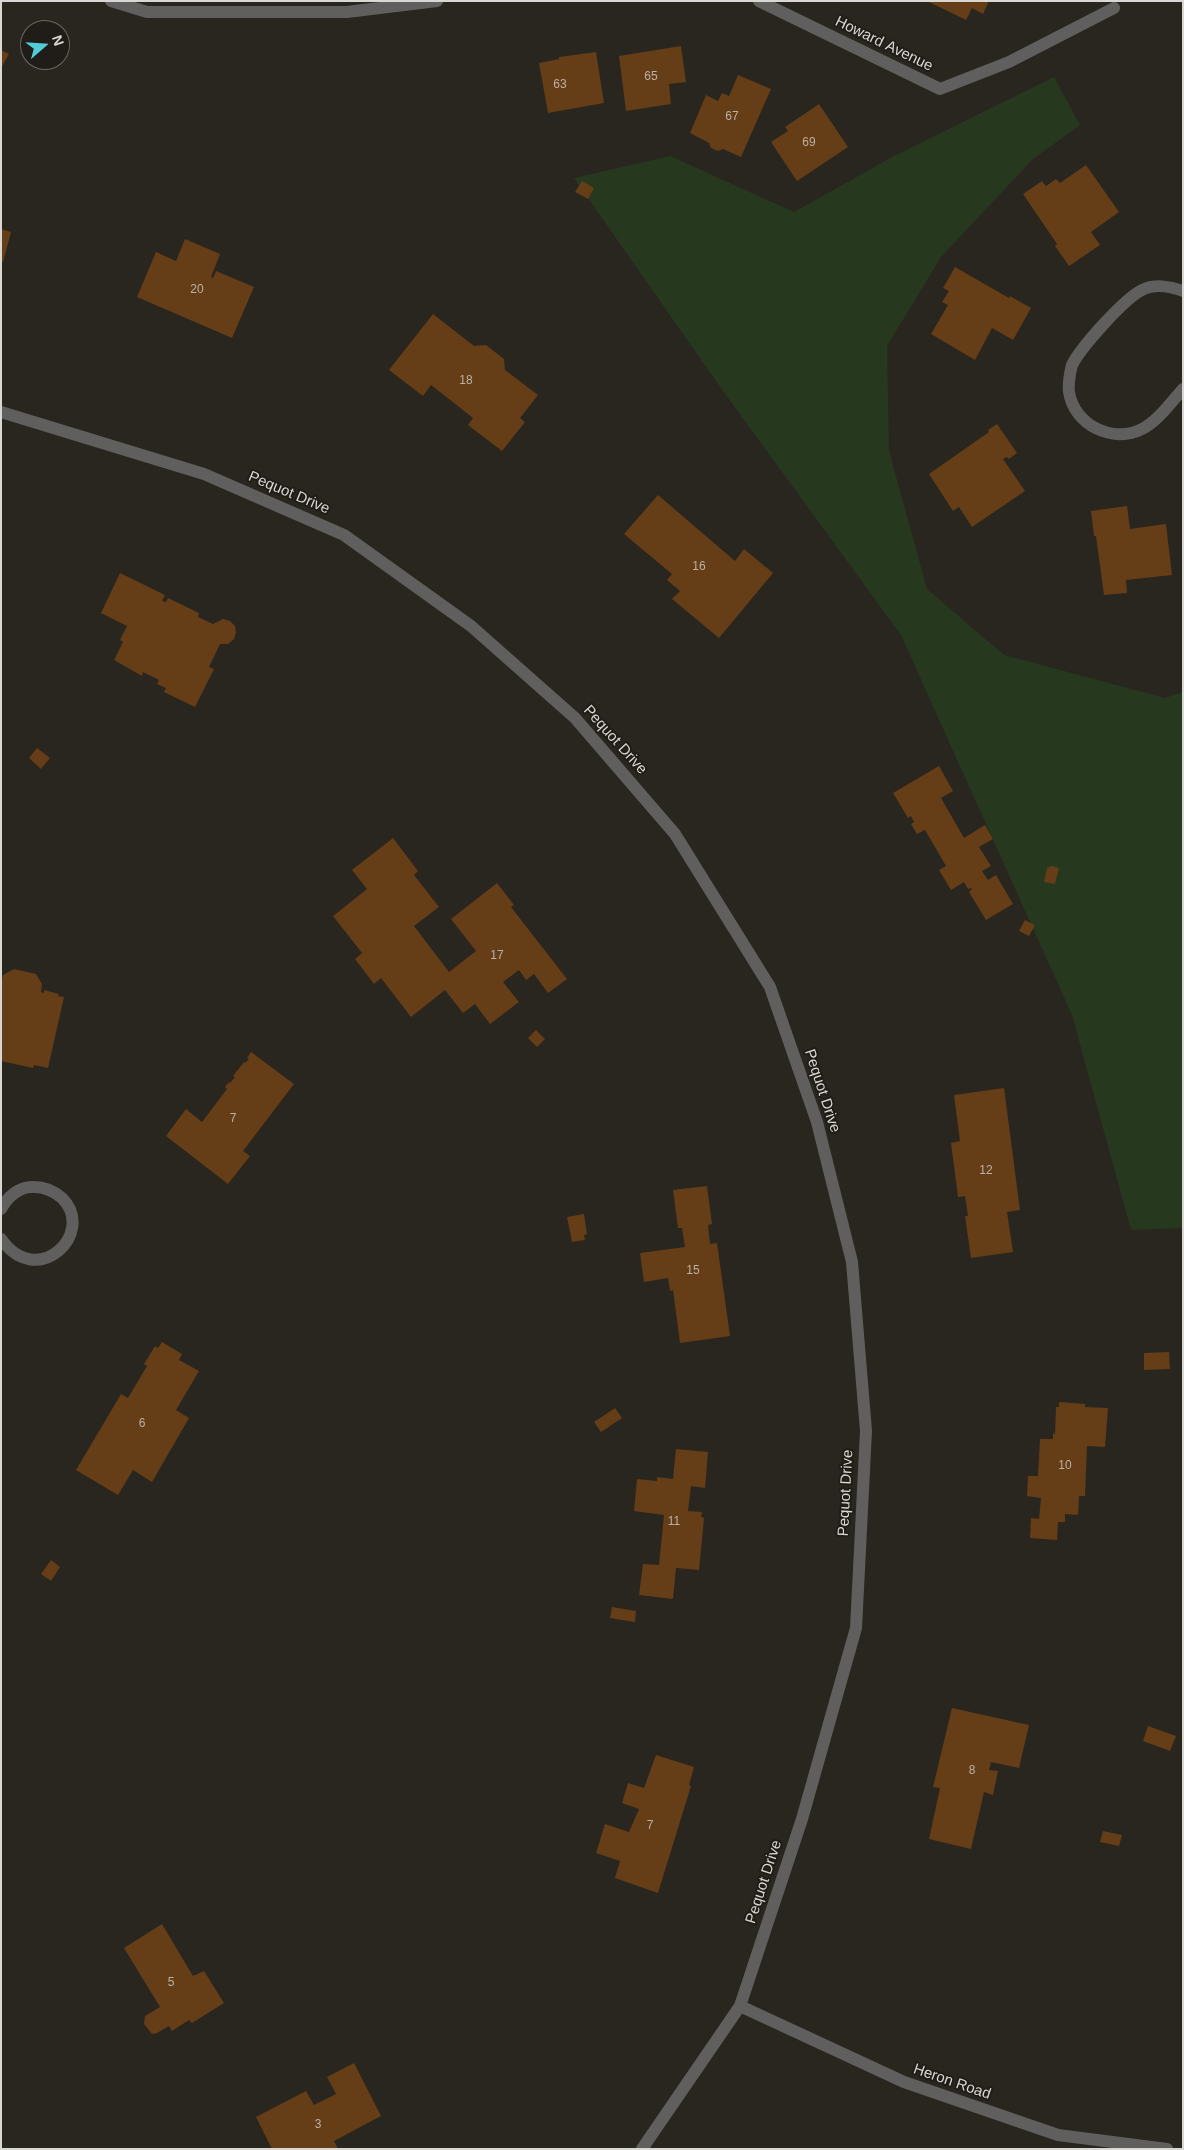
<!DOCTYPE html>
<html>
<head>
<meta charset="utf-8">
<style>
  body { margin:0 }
  #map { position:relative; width:1184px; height:2150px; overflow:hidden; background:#292620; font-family:Helvetica,sans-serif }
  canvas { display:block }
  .frame { position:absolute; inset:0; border:2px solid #d9d7d3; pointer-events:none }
  .north { position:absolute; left:20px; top:20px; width:50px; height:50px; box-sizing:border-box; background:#201c17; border:1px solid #6a6762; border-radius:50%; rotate:71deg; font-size:14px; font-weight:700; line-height:20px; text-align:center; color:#d9d7d3 }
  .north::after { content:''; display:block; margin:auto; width:18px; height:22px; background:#52cbd9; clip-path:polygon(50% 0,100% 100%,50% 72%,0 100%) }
</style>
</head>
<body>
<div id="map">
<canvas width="1184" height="2150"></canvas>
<div class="frame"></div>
<div class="north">N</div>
</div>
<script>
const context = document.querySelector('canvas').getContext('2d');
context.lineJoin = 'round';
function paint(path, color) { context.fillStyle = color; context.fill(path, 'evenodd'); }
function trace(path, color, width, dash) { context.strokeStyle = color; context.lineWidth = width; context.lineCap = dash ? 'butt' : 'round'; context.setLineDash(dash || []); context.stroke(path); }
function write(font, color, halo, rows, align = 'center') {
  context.font = font + ' Helvetica,sans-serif'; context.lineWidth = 4; context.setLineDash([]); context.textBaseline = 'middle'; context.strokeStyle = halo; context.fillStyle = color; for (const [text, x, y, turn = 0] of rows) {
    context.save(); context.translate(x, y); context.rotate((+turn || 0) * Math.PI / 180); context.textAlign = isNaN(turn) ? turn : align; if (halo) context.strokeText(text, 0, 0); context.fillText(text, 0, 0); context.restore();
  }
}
paint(new Path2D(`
  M 1054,77 L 1080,125 L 1033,159 L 941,257 L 887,346 L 889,451 L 927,589 L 1004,655 L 1165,698 L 1183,692 L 1183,1228 L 1131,1230 L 1072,1015 L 901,635 L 723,391 L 574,178 L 670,156 L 794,212 L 894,156 Z`), '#26391e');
paint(new Path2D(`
  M 927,1 L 989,1 L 983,14 L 972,8 L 966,20 Z
  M 681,46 L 686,82 L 669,84 L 671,104 L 626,111 L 619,56 Z
  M 1,50 L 9,54 L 1,68 Z
  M 596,52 L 604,103 L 548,113 L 539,63 L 559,59 L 559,57 Z
  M 738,75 L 771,89 L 741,157 L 723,149 L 718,151 L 711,148 L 709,143 L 690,133 L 706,95 L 718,101 L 722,93 L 729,96 Z
  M 819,104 L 848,147 L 797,181 L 771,142 L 788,131 L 785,127 Z
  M 1086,165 L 1119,212 L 1091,232 L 1100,245 L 1069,266 L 1055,246 L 1057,244 L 1023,194 L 1042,181 L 1046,186 L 1056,179 L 1060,183 Z
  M 582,181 L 594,188 L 588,199 L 575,192 Z
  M 1,229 L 11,232 L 3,262 L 1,261 Z
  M 185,239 L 220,254 L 211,277 L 213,278 L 216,271 L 254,287 L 232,338 L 137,297 L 156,252 L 176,261 Z
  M 955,267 L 1009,298 L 1010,296 L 1031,308 L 1013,340 L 992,328 L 975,360 L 931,334 L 948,305 L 942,302 L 949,291 L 943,288 Z
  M 433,314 L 474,346 L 486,345 L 504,359 L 505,370 L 538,395 L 520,418 L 525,422 L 502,451 L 468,425 L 473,418 L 431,385 L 423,396 L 389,370 Z
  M 997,424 L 1017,453 L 1009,459 L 1007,457 L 1003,459 L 1025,491 L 972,527 L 959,507 L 953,511 L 929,474 L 989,432 L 988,430 Z
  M 658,495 L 735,561 L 744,549 L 773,573 L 719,638 L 672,599 L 680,591 L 667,580 L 672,574 L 624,534 Z
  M 1127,506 L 1130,529 L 1166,524 L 1172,575 L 1126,580 L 1127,593 L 1104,595 L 1096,536 L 1094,536 L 1091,511 Z
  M 120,573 L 165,595 L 162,601 L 166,602 L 168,598 L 199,613 L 198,617 L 213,624 L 223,619 L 230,621 L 235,626 L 236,632 L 234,639 L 228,644 L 220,644 L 209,667 L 214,669 L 195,707 L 164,692 L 166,688 L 157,684 L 159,680 L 143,672 L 142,676 L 114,660 L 123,642 L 120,640 L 127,626 L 101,613 Z
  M 37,748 L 50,758 L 41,769 L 29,758 Z
  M 939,766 L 953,791 L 941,798 L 964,838 L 985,825 L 993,839 L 979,847 L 991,866 L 982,871 L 988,880 L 996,875 L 1013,904 L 986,920 L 969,892 L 972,889 L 971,888 L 968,889 L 964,882 L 951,890 L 939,870 L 946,866 L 925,830 L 917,834 L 911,824 L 914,822 L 911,816 L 908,818 L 893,793 Z
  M 393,838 L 418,871 L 414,875 L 439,907 L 414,926 L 449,972 L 476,951 L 451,919 L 497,883 L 514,905 L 511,907 L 567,979 L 548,993 L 534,974 L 526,980 L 519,970 L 503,982 L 519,1002 L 490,1024 L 475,1004 L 463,1013 L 445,990 L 411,1017 L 381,978 L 374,984 L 355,959 L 362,953 L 333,916 L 367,889 L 352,870 Z
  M 1052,866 L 1059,868 L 1055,884 L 1044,882 L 1047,868 Z
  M 1025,920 L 1035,925 L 1029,936 L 1019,931 Z
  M 14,969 L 36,974 L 42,984 L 41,992 L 44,993 L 44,990 L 59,994 L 58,996 L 64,997 L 48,1068 L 34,1065 L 33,1068 L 1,1061 L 1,981 L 3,975 Z
  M 536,1030 L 545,1039 L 537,1047 L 528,1038 Z
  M 251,1052 L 294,1084 L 243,1151 L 250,1156 L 228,1184 L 166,1136 L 186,1109 L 202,1122 L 227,1089 L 225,1087 L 229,1082 L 230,1083 L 235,1077 L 233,1076 L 244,1062 L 245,1063 L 249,1059 L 247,1058 Z
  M 1004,1088 L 1020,1210 L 1007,1212 L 1013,1252 L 971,1258 L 965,1216 L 968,1216 L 965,1196 L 958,1197 L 951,1143 L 960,1141 L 954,1095 Z
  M 707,1186 L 712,1224 L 708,1225 L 710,1244 L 717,1243 L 730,1336 L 680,1343 L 673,1290 L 670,1291 L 668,1278 L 644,1282 L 640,1253 L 685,1247 L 682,1228 L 678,1228 L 673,1190 Z
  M 584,1214 L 587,1234 L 584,1235 L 585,1240 L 572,1242 L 567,1217 Z
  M 162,1342 L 182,1354 L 179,1360 L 199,1371 L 176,1410 L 189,1418 L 152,1482 L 133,1470 L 118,1495 L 76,1470 L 121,1394 L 128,1398 L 147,1366 L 144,1364 L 155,1346 L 158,1348 Z
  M 1169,1352 L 1170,1369 L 1144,1370 L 1144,1353 Z
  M 1059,1402 L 1085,1404 L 1085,1407 L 1108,1408 L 1105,1447 L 1087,1446 L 1085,1496 L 1079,1496 L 1078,1515 L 1065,1514 L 1065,1522 L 1058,1522 L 1057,1540 L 1030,1538 L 1031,1518 L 1039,1519 L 1041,1498 L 1027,1496 L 1028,1476 L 1038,1476 L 1040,1439 L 1053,1439 L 1053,1433 L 1055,1434 L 1056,1407 L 1059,1407 Z
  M 615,1408 L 622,1418 L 601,1432 L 594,1422 Z
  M 676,1449 L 708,1452 L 705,1488 L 691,1486 L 688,1511 L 702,1512 L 701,1517 L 704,1518 L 699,1570 L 676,1568 L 673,1599 L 639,1595 L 643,1564 L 659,1565 L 664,1515 L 634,1511 L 637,1479 L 657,1481 L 657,1477 L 673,1479 Z
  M 51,1560 L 60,1567 L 51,1581 L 41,1574 Z
  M 612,1607 L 636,1611 L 635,1622 L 610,1618 Z
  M 952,1708 L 1029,1725 L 1019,1768 L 991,1762 L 989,1770 L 998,1771 L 993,1795 L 984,1792 L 971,1849 L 929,1839 L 940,1788 L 933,1787 Z
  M 1148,1726 L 1176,1736 L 1170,1751 L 1143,1741 Z
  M 656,1755 L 694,1767 L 689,1785 L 691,1786 L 658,1893 L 615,1878 L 620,1861 L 596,1853 L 605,1824 L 629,1832 L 639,1809 L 622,1803 L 628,1783 L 644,1788 Z
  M 1103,1831 L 1122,1835 L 1119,1846 L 1100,1842 Z
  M 162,1924 L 193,1976 L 204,1971 L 224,2003 L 192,2023 L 189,2020 L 172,2031 L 169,2026 L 157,2033 L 152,2034 L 144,2024 L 145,2016 L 160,2007 L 124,1948 Z
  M 354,2063 L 381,2116 L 334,2141 L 338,2149 L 272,2149 L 256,2117 L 306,2091 L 314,2105 L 336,2094 L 327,2077 Z`), '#653d16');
trace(new Path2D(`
  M 111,1 L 147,12 L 347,12 L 437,1
  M 759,1 L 940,89 L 1009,62 L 1114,8
  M 1183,291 C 1170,286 1154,284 1142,290 C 1124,299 1081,347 1072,365 C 1070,372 1068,385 1069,392 C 1074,425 1113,444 1142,429 C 1158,421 1171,402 1183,389
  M 1,412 L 204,474 L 344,535 L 471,626 L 575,718 L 675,834 L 770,987 L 817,1122 L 852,1262 L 866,1431 L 856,1628 L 802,1819 L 740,2006 L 642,2149
  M 1,1209 C 8,1196 20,1186 34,1187 C 46,1187 54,1191 62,1198 C 97,1233 37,1291 1,1239
  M 740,2006 L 904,2082 L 1058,2135 L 1167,2149`), '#615f5d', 12);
write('12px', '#bcb0a4', null, [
  ["65",651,77],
  ["63",560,85],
  ["67",732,117],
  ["69",809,143],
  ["20",197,290],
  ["18",466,381],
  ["16",699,567],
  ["17",497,956],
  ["7",233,1119],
  ["12",986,1171],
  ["15",693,1271],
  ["6",142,1424],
  ["10",1065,1466],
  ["11",674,1522],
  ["8",972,1771],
  ["7",650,1826],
  ["5",171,1983],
  ["3",318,2125]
]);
write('15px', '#d9d7d3', '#201c17', [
  ["Howard Avenue",884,44,26],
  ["Pequot Drive",289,493,23],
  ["Pequot Drive",615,740,48],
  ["Pequot Drive",822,1091,72],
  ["Pequot Drive",846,1493,-87],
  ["Pequot Drive",764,1882,-72],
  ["Heron Road",952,2082,19]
]);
</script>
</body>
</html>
